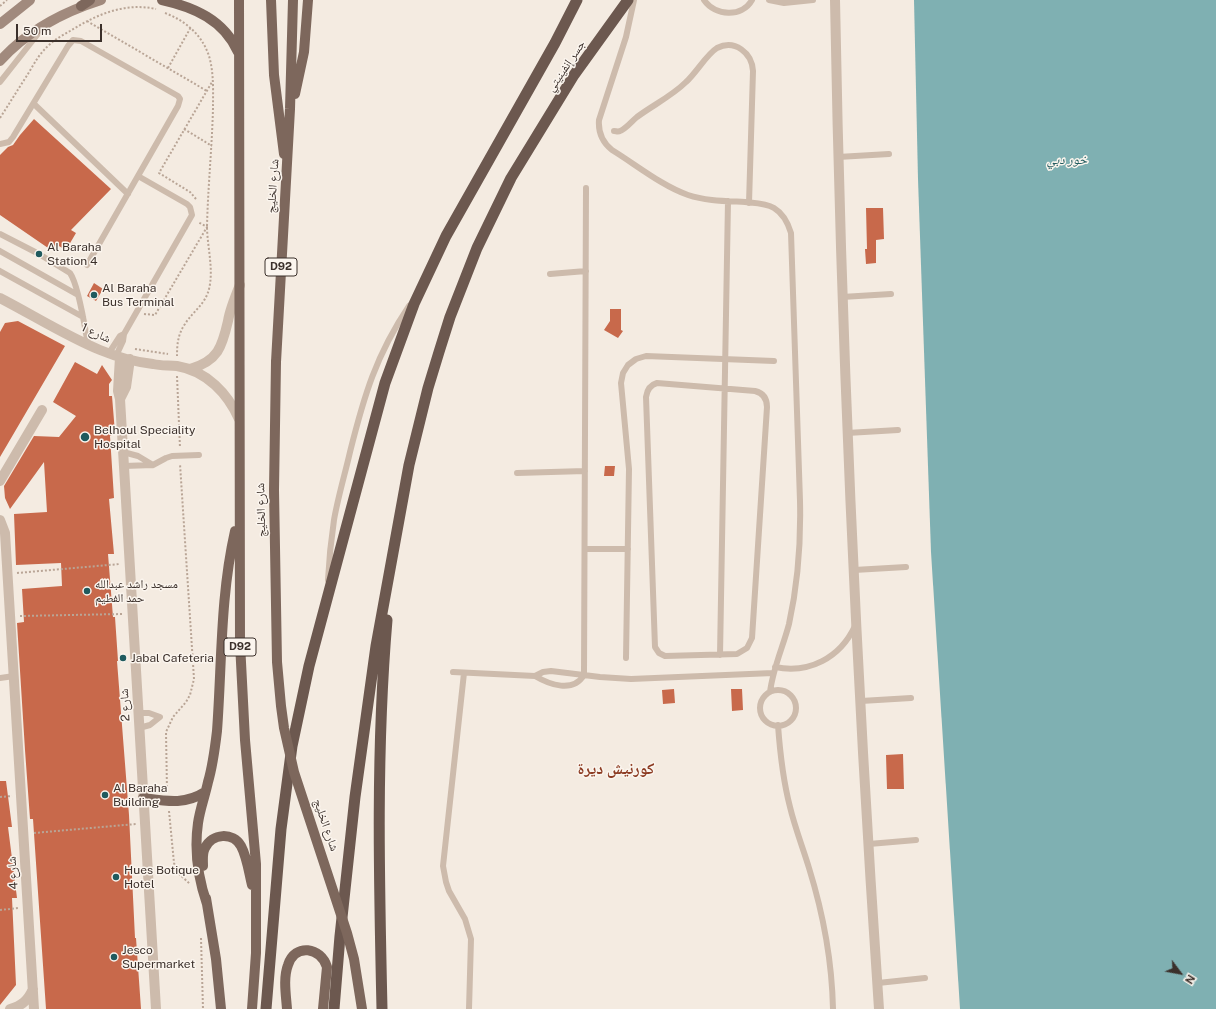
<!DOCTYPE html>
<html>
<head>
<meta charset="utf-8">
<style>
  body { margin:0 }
  #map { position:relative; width:1216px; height:1009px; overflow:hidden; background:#f4ebe1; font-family:"Public Sans",sans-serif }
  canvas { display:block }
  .north { position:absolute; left:1160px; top:953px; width:40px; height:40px; -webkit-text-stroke:3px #fbf5ee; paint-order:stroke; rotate:122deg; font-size:11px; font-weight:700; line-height:16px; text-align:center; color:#3b302b }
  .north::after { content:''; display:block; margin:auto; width:14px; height:18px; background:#3b302b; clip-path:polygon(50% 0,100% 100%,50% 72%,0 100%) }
  .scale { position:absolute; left:16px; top:24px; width:86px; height:18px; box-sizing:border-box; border:2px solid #3b302b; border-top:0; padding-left:5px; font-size:12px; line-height:14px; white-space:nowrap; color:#3b302b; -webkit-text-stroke:3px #fbf5ee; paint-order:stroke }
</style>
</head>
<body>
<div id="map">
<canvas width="1216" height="1009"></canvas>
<div class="north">N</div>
<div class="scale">50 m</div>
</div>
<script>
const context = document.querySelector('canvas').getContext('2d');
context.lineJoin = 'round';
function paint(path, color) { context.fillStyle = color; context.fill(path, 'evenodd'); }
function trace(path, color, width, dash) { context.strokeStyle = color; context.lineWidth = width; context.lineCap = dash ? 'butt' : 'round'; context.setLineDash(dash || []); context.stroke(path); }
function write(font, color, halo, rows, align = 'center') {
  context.font = font + ' "Public Sans","Noto Naskh Arabic",sans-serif'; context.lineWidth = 3; context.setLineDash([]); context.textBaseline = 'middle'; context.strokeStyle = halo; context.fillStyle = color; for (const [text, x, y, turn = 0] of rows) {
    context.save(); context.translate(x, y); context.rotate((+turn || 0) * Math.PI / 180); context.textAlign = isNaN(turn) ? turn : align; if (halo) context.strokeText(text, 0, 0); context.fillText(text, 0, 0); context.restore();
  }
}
paint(new Path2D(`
  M 914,0 L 1216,0 L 1216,1009 L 960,1009 L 931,552 L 918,179 Z`), '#7fb0b2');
paint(new Path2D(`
  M 34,119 L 111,189 L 71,230 L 76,233 L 66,250 L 57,245 L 51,250 L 0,215 L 0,155 L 8,147 L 13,145 L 20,135 Z
  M 866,208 L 883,208 L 884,239 L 876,240 L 876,263 L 866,264 L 865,249 L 867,249 Z
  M 94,283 L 103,289 L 96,301 L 87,296 Z
  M 610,309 L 621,309 L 621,330 L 623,331 L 618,338 L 604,330 L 610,321 Z
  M 18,321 L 65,346 L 0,457 L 0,332 L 5,323 Z
  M 75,362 L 97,374 L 102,365 L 112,380 L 109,384 L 109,396 L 112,396 L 115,433 L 110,436 L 114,498 L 109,499 L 114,554 L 108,554 L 113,617 L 115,617 L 118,661 L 117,661 L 129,815 L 135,938 L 136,938 L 141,1009 L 46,1009 L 33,819 L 30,819 L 25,750 L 17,623 L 24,622 L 22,589 L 62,586 L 61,563 L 16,565 L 14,514 L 47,512 L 44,462 L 10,509 L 5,498 L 4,486 L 34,436 L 59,437 L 76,416 L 53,402 Z
  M 605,466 L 615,466 L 614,476 L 604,476 Z
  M 674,689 L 675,703 L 663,704 L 662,690 Z
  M 731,689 L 742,689 L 743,710 L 732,711 Z
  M 903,754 L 904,789 L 887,789 L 886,755 Z
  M 0,781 L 6,781 L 12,827 L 8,827 L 17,898 L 12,898 L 16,985 L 0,1005 Z`), '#c8694b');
trace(new Path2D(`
  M 0,6 L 7,0
  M 165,13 C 186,21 202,35 209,56 C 214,73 213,91 213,108 C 212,147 208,186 207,226 C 207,246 214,269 209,289 C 205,305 193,311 185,324 C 178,334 177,344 177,356
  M 87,21 L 207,91
  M 168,68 L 191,27
  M 0,118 C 9,104 17,91 26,77 C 32,68 37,57 45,49 C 51,42 61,36 70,31 C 96,15 124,2 156,9
  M 184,129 L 212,146
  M 196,199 L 190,192 L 159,173 L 212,82
  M 144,314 L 155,315 L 207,227 L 198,222
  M 135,349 L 168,354
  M 177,376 L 180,448
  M 17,573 L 120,564
  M 20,616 L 123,614
  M 167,791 L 166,732 L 173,717 L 186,702 L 190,695 L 194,679 L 180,464
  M 0,797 L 12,796
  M 169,811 L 174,863 L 178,873 L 190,884
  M 34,833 L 136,824
  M 0,910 L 19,908
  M 201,938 L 203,1009`), '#b9a596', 2, [2, 2]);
trace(new Path2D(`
  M 634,0 L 626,37 L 599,120 C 598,133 602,142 612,150 C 635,164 662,186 688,195 C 706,201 726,201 745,202 C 755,203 766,203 774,208 C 784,214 788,223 791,233 L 800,501 C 801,543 798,583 789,624 C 783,647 773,668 770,692
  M 704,0 C 715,16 742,18 752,0
  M 769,0 L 784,3 L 813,0
  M 0,82 L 41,30
  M 34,104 L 128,194
  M 614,131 C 616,131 618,132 620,131 C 626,129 632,121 637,117 C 653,105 672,96 686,82 C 696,73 707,54 717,48 C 735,39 752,53 753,71 L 749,203
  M 0,144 L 9,142 L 13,137 L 68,46 L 73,40 L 81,41 L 178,96 L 180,99 L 178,106 L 87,265
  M 838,157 L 889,154
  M 0,234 L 39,254 L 70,273 C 79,286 85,328 88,345
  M 0,251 L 78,295
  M 0,271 L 83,317
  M 550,274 L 586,271
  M 842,297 L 891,294
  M 109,353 L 120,336 L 124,334 L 192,215 L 190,207 L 187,204 L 138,176
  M 116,356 L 123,341 L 124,334
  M 657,383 L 755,391 C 763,393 767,398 767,407 L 752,638 L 747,648 L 737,654 L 665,656 L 659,653 L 655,647 L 646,397 C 647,390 650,385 657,383 Z
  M 847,433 L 898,430
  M 123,452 L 138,456 L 153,465
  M 124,466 L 153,465 L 166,458 L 172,456 L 199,455
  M 517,473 L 585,471
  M 585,549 L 628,549
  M 854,570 L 906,567
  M 328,580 C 329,560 331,540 334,520 C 338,497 345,474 350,452 C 364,396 376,355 409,306
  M 720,655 L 728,201
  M 626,658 L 629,469 L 621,383 L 623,373 L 628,365 L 636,359 L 646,356 L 774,361
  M 775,667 C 809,674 840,658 855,626
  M 453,672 L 535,676 L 543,672 L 551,671 L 600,677 L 631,679 L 773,673
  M 464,673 L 443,866 L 446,882 L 449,891 L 465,919 L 471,939 L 469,1009
  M 535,676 C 550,685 573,693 584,675 L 586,188
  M 0,678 L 14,676
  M760 708a18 18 0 1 1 36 0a18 18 0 1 1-36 0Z
  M 861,701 L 911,698
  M 138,713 L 149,713 L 160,717 L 150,725 L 139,728
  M 778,725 C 780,753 783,780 790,807 C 795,828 803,848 809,868 C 823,913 832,962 833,1009
  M 869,844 L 916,840
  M 878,983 L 925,978`), '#cdbbac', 6);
trace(new Path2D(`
  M 835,0 C 841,337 856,673 879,1009
  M 0,298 C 33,315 66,336 100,350 C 117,357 135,362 153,364 C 161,366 169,365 177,366 C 207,371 228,394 239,419
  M 120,357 L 118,391 L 120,399 L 156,1009
  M 190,369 C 218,361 222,347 228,321 C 230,309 235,297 240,285
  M 120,399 L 126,387 L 130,359
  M 0,481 L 42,410
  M 0,520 L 5,533 L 34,1009
  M 10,1009 C 22,1006 28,1000 33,989`), '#cdbbac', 10);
trace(new Path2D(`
  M 0,24 L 30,0
  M 0,61 C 27,31 63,12 101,0`), '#a18a7d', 10);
trace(new Path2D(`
  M 162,0 C 194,7 224,20 238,52
  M 239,0 L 240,643 L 245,740 L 256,864 L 256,953 L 252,1009
  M 271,0 L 274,75 L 284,154
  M 81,6 L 90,0
  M 295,94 L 304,52 L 308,0
  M 276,362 L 290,109 L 293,0
  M 143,798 C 166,801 185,805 205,792
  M 203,866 C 203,860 202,853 205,848 C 212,833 233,832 241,846 C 247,857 249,873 252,885
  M 206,898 L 216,959 L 221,1009
  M 207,904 C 198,878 194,851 198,823 C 200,809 205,796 208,782 C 213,765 215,748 217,731 C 222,664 220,597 235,531
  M 287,1009 C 286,995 283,978 288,965 C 295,943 321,947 327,967 L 323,1009`), '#7d675c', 10);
trace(new Path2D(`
  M 266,1009 L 281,829 L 292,746 L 309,666 L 385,383 L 414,304 L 446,236 L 555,43 L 577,0
  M 334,1009 L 340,936 L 355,797 L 376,646 L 409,465 L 428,388 L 439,352 L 450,317 L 477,248 L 511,178 L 574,75 L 628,0
  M 382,1009 C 379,879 376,749 387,620`), '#6c584f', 11);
trace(new Path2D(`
  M 276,362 L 274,490 L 277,662 L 281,706 L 284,728 L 294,772 L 347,933 L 354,959 L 362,1009`), '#7d675c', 10);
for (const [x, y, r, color] of [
  [39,254,4,"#1f5a5e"],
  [94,295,4,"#1f5a5e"],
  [85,437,5,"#1f5a5e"],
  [87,591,4,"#1f5a5e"],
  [123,658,4,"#1f5a5e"],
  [105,795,4,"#1f5a5e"],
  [116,877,4,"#1f5a5e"],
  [114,957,4,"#1f5a5e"]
]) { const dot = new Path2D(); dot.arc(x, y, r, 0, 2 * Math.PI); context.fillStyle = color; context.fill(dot); trace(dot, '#fbf5ee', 1.5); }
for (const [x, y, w] of [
  [281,267,32],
  [240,647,32]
]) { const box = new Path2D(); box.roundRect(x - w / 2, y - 9, w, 18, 3); context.fillStyle = '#fbf5ee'; context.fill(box); trace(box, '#3b302b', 1); }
write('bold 11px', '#3b302b', null, [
  ["D92",281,267],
  ["D92",240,647]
]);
write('12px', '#3b302b', '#fbf5ee', [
  ["جسر إنفينيتي",566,66,-56],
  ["شارع الخليج",273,186,-86],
  ["شارع 1",96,333,25],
  ["شارع الخليج",261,510,-91],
  ["شارع 2",125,705,-93],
  ["شارع الخليج",326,825,71],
  ["شارع 4",13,873,-94]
]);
write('12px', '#3b302b', '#fbf5ee', [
  ["Al Baraha",47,247],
  ["Station 4",47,261],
  ["Al Baraha",102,288],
  ["Bus Terminal",102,302],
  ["Belhoul Speciality",94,430],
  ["Hospital",94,444],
  ["مسجد راشد عبدالله",95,584],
  ["حمد الفطيم",95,598],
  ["Jabal Cafeteria",131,658],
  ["Al Baraha",113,788],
  ["Building",113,802],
  ["Hues Botique",124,870],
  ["Hotel",124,884],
  ["Jesco",122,950],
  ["Supermarket",122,964]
], 'left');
write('italic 13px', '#1f5a5e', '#fbf5ee', [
  ["خور دبي",1067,160]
]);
write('bold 16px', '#8c3b22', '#fbf5ee', [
  ["كورنيش ديرة",616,769]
]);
</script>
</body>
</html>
